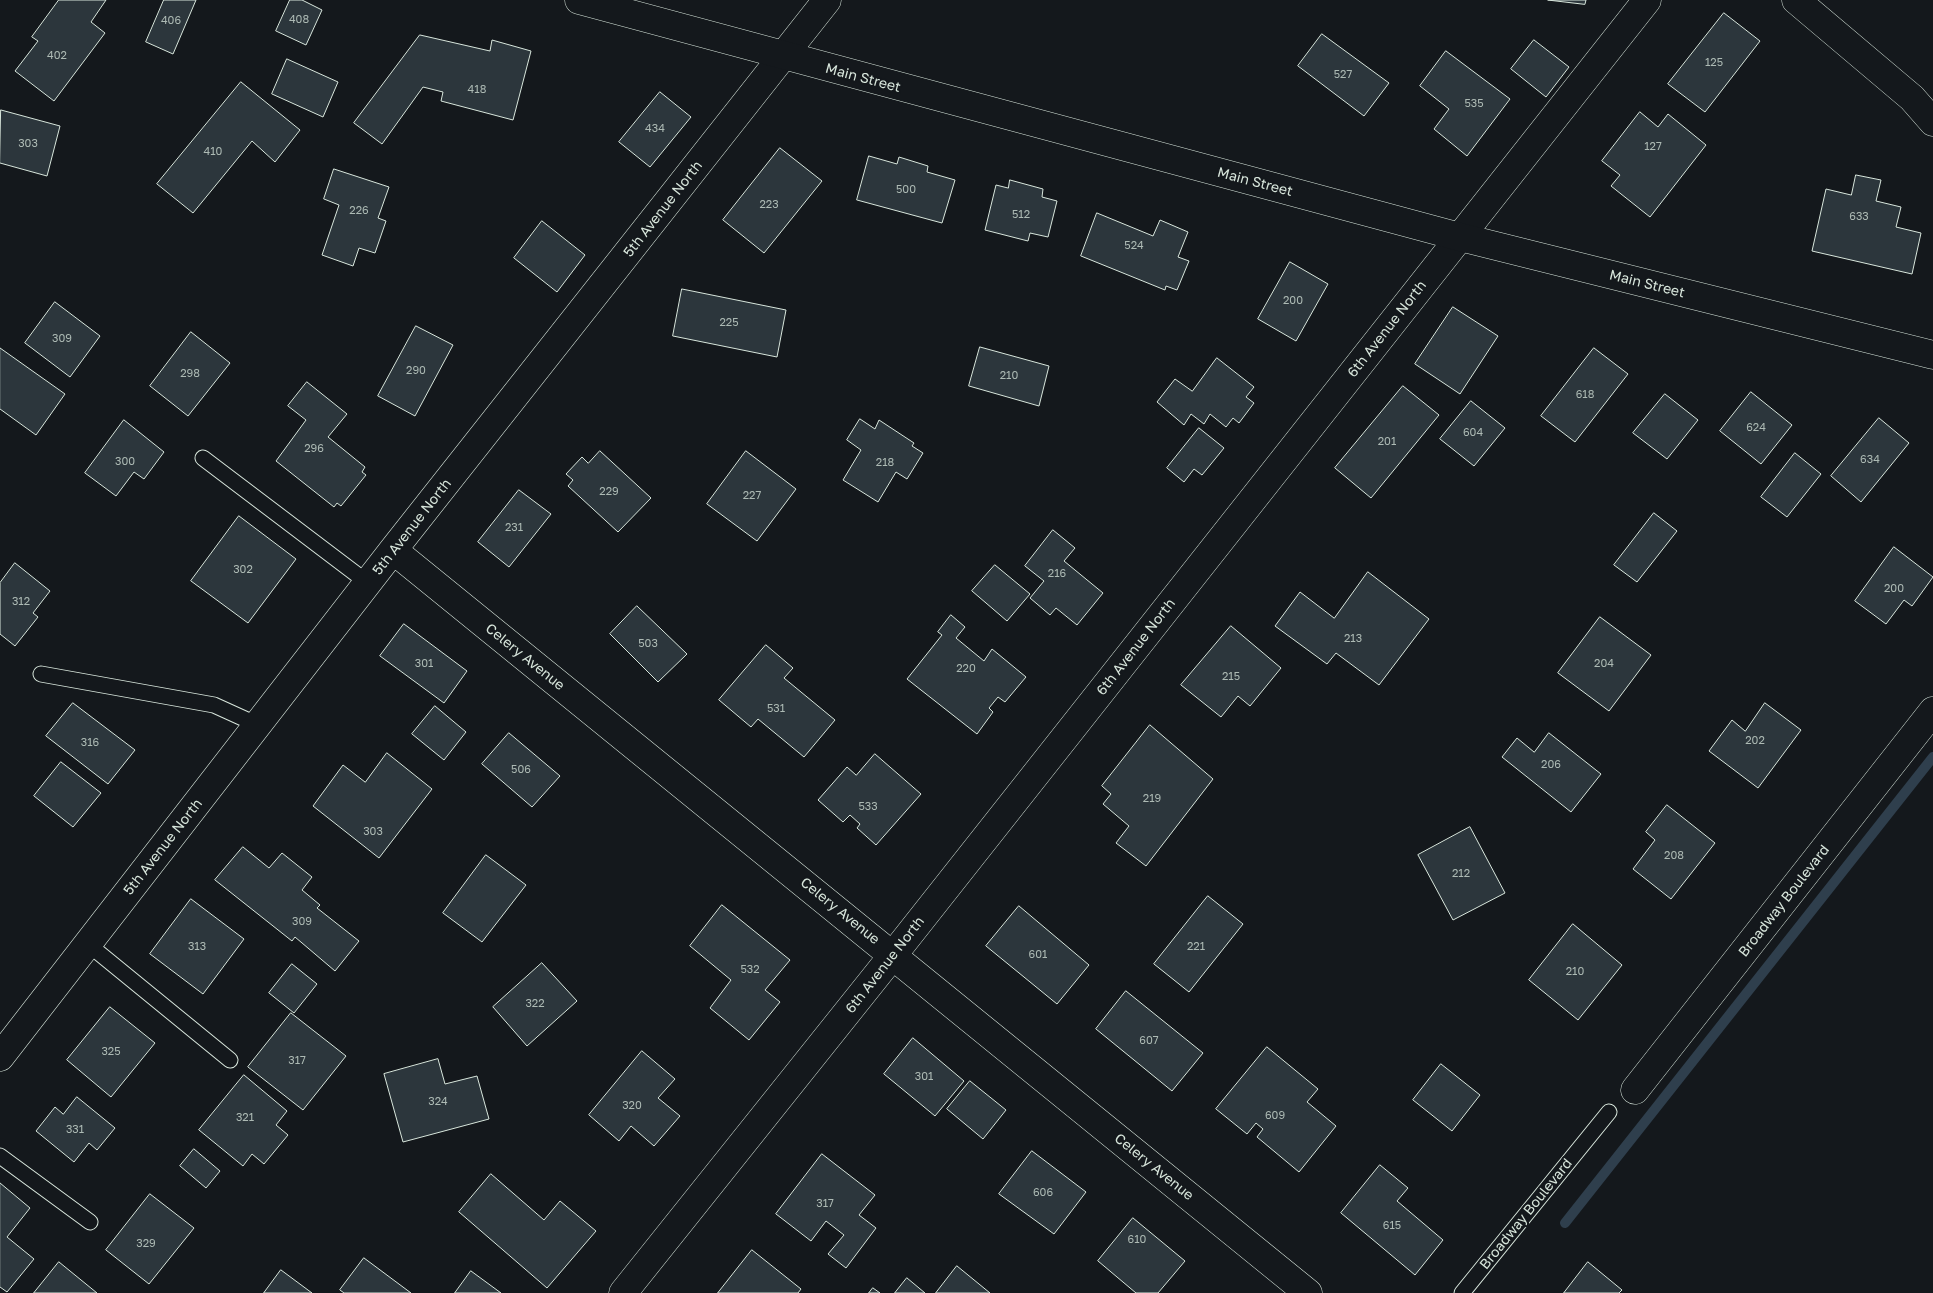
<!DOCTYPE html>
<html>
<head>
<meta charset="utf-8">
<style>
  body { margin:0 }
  canvas { display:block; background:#14181c }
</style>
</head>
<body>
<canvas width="1933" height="1293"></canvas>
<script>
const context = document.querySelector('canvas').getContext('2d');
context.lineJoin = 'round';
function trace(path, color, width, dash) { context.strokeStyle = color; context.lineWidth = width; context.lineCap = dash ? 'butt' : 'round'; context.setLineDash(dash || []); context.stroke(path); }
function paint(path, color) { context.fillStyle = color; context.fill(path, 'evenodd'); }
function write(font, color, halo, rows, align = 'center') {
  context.font = font + ' "Golos Text",sans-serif'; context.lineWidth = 4; context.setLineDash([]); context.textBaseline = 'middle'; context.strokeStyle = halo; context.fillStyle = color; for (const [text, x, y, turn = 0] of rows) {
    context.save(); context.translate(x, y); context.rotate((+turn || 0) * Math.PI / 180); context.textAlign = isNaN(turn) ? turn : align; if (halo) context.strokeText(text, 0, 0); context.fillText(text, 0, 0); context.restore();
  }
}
trace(new Path2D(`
  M 1565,1223 L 1933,757`), '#2f3f4d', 10);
const building = new Path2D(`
  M 59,0 L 106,0 L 91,22 L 105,33 L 54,101 L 15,71 L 38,41 L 32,37 Z
  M 164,0 L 196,0 L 173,54 L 146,42 Z
  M 290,0 L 302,0 L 322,10 L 306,45 L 276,31 Z
  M 1548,0 L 1586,0 L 1585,4 Z
  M 1724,13 L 1760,41 L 1705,112 L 1668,84 Z
  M 1322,34 L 1389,83 L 1364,116 L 1298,66 Z
  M 420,35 L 490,51 L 492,40 L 531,51 L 513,120 L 441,101 L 443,92 L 423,87 L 382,144 L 354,123 Z
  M 1534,40 L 1569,67 L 1546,97 L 1511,69 Z
  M 1446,51 L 1510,99 L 1467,156 L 1434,129 L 1449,109 L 1420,86 Z
  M 287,59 L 338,82 L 323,117 L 272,94 Z
  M 241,82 L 300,130 L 275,162 L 252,141 L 193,213 L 157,184 Z
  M 660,92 L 691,117 L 650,167 L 619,142 Z
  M 1,110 L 60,126 L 47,176 L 0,163 Z
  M 1640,112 L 1658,127 L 1668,114 L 1706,145 L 1650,217 L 1611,186 L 1620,175 L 1602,161 Z
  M 780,148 L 822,181 L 764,253 L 723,220 Z
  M 869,156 L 897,164 L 899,157 L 928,166 L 927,172 L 955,180 L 942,223 L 857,200 Z
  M 334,169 L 389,187 L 378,218 L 386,221 L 375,253 L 359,248 L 353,266 L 322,255 L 339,205 L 324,199 Z
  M 1856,175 L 1881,180 L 1876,201 L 1901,207 L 1896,227 L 1921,233 L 1912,274 L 1812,251 L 1826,189 L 1851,195 Z
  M 1010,180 L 1043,189 L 1042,197 L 1057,201 L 1048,237 L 1030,233 L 1028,241 L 985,230 L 996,185 L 1008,188 Z
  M 1097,213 L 1153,236 L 1160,220 L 1188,232 L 1178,257 L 1189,261 L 1177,290 L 1166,286 L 1165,290 L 1081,256 Z
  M 542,221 L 585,255 L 557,292 L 514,258 Z
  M 1290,262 L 1328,284 L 1296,341 L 1258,319 Z
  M 682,289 L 786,310 L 777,357 L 673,336 Z
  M 55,302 L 100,336 L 70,377 L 25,343 Z
  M 1453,307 L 1498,336 L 1460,394 L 1415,364 Z
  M 416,326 L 453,345 L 415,416 L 378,396 Z
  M 191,332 L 230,363 L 188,416 L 150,386 Z
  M 980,347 L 1049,366 L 1039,406 L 969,386 Z
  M 0,348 L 65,394 L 36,435 L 0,409 Z
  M 1594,348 L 1628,374 L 1575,442 L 1541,416 Z
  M 1217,358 L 1254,387 L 1246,397 L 1254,403 L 1239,423 L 1233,418 L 1226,427 L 1210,414 L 1204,424 L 1191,414 L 1184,425 L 1157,402 L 1175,379 L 1192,391 Z
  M 307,382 L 347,414 L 328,437 L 365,467 L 362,472 L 366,475 L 341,506 L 337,503 L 334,507 L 276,461 L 306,420 L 288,406 Z
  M 1403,386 L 1439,415 L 1371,498 L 1335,468 Z
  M 1751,392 L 1792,425 L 1761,464 L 1720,431 Z
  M 1665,394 L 1698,420 L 1667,459 L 1633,433 Z
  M 1471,401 L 1505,428 L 1474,466 L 1440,439 Z
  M 1879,418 L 1909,443 L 1861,502 L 1831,476 Z
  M 860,419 L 875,429 L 879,420 L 914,443 L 912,446 L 923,453 L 907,479 L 896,472 L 878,502 L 843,480 L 861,450 L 847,440 Z
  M 124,420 L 164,452 L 144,479 L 134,472 L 116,496 L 85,473 Z
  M 1199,428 L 1224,448 L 1202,475 L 1194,469 L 1184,482 L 1167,468 Z
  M 600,451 L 651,498 L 618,532 L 568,486 L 573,480 L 566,474 L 582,457 L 588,463 Z
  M 746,451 L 796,489 L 757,541 L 707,504 Z
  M 1795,453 L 1821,474 L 1787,517 L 1761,497 Z
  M 519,490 L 551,514 L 509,567 L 478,542 Z
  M 1654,513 L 1677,531 L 1637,582 L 1614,565 Z
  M 239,516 L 296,559 L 248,623 L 191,581 Z
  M 1053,530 L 1075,548 L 1064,561 L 1103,593 L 1077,625 L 1056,608 L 1050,615 L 1030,598 L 1044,581 L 1025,566 Z
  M 1894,547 L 1933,577 L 1912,606 L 1904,600 L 1886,624 L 1855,601 Z
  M 15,563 L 50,591 L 33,613 L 38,617 L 15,646 L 0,634 L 0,583 Z
  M 995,565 L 1030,594 L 1007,621 L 972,591 Z
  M 1368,572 L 1429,619 L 1379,685 L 1336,653 L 1327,664 L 1275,626 L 1300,592 L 1334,618 Z
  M 637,606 L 687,654 L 658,682 L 610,634 Z
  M 951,615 L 965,627 L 956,638 L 984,661 L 992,649 L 1026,677 L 1005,702 L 998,697 L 989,708 L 993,712 L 977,734 L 907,679 L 942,635 L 938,632 Z
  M 1600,617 L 1651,655 L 1609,711 L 1558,673 Z
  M 404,624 L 467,671 L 444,703 L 380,656 Z
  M 1231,626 L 1281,668 L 1250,706 L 1238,696 L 1221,717 L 1181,685 Z
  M 766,645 L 793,668 L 784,678 L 835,720 L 804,757 L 758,719 L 751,727 L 719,700 Z
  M 73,703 L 135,750 L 108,784 L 46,736 Z
  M 1765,703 L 1801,730 L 1758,788 L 1709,751 L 1732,720 L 1745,731 Z
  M 435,706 L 466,732 L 444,760 L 412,734 Z
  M 1150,725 L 1213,779 L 1146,866 L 1116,843 L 1129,826 L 1103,804 L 1111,794 L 1102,786 Z
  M 509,733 L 560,776 L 532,807 L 482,764 Z
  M 1549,733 L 1601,774 L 1571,812 L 1502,757 L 1517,738 L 1534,752 Z
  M 387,753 L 432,789 L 379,858 L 313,806 L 343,765 L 365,782 Z
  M 875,754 L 921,794 L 876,845 L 857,828 L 860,824 L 850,815 L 843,822 L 818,800 L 847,767 L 856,775 Z
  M 61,762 L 101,793 L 73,827 L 34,796 Z
  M 1667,805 L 1715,843 L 1671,899 L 1633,869 L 1655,840 L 1646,832 Z
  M 1470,827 L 1505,893 L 1453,920 L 1418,855 Z
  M 243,847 L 269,868 L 282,853 L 312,877 L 302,890 L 320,905 L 317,908 L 359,941 L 335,971 L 295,937 L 292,941 L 215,880 Z
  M 486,855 L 526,885 L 482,942 L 443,913 Z
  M 1208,896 L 1243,924 L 1189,992 L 1154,964 Z
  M 191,899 L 244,939 L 203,994 L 150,954 Z
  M 722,905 L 790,960 L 765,990 L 780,1002 L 749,1040 L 710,1008 L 731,980 L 690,946 Z
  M 1019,906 L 1089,965 L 1057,1004 L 986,946 Z
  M 1573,924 L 1622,965 L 1578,1020 L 1529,980 Z
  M 542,963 L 577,1001 L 527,1046 L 493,1007 Z
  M 292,964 L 317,984 L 294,1013 L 269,993 Z
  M 1126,991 L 1203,1053 L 1172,1091 L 1096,1029 Z
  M 110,1007 L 155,1043 L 111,1097 L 67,1060 Z
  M 291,1013 L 346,1056 L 303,1110 L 248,1067 Z
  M 913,1038 L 964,1081 L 935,1116 L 884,1074 Z
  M 1267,1047 L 1318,1089 L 1307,1102 L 1336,1126 L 1299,1172 L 1257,1137 L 1263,1129 L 1256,1123 L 1247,1134 L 1216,1109 Z
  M 642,1051 L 675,1079 L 658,1098 L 680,1116 L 654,1146 L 631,1126 L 619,1141 L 589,1115 Z
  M 438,1059 L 445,1084 L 477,1076 L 489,1119 L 403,1142 L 384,1074 Z
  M 1441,1064 L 1480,1095 L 1452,1131 L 1413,1100 Z
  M 244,1075 L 287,1111 L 276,1125 L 288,1135 L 264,1164 L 252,1154 L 243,1166 L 199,1130 Z
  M 970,1081 L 1006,1110 L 983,1139 L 947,1109 Z
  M 77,1097 L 115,1128 L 97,1150 L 89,1143 L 74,1162 L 36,1131 L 55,1107 L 63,1114 Z
  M 194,1149 L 220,1171 L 206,1188 L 180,1166 Z
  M 1032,1151 L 1086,1192 L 1054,1234 L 999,1194 Z
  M 822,1154 L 875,1195 L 859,1215 L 876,1228 L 846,1268 L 828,1254 L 844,1235 L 826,1221 L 811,1241 L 776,1214 Z
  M 1380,1165 L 1408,1188 L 1397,1201 L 1443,1240 L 1415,1275 L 1341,1213 Z
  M 491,1174 L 544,1220 L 560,1201 L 596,1231 L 547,1288 L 459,1212 Z
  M 0,1183 L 30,1208 L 7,1237 L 34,1259 L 7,1292 L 0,1287 Z
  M 150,1194 L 194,1228 L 149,1284 L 106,1250 Z
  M 1133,1218 L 1185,1261 L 1158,1293 L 1136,1293 L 1098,1261 Z
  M 752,1250 L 801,1289 L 798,1293 L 718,1293 Z
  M 364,1258 L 411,1293 L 344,1293 L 340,1290 Z
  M 59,1262 L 97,1293 L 34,1293 Z
  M 1588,1262 L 1622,1290 L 1619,1293 L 1564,1293 Z
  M 957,1266 L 990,1293 L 936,1293 Z
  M 281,1270 L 312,1293 L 264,1293 Z
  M 471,1271 L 501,1293 L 455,1293 Z
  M 907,1278 L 925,1293 L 895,1293 Z
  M 873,1288 L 880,1293 L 869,1293 Z`);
paint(building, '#2c363c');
trace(building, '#d8e6dc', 1);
const service = new Path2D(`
  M 203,458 L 368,583
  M 41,674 L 214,705 L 258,725
  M 88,944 L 230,1060
  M 0,1156 L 90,1222
  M 1462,1293 L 1609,1112`);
const minor = new Path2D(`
  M 393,550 L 1308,1293
  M 0,1057 L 393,550 L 827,0
  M 1635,1090 L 1933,711
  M 623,1293 L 893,955 L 1647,0`);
const tertiary = new Path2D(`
  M 579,0 L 1460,237 L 1933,355
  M 1796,0 L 1912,98 L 1933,122`);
trace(service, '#d8e6dc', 17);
trace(minor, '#d8e6dc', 29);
trace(tertiary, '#d8e6dc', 29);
trace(service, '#14181c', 15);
trace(minor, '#14181c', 28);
trace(tertiary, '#14181c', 28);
write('11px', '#adbab4', null, [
  ["408",299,20],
  ["406",171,21],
  ["402",57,56],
  ["125",1714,63],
  ["527",1343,75],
  ["418",477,90],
  ["535",1474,104],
  ["434",655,129],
  ["303",28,144],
  ["127",1653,147],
  ["410",213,152],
  ["500",906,190],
  ["223",769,205],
  ["226",359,211],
  ["512",1021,215],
  ["633",1859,217],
  ["524",1134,246],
  ["200",1293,301],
  ["225",729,323],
  ["309",62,339],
  ["290",416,371],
  ["298",190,374],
  ["210",1009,376],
  ["618",1585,395],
  ["624",1756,428],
  ["604",1473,433],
  ["201",1387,442],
  ["296",314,449],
  ["634",1870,460],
  ["300",125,462],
  ["218",885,463],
  ["229",609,492],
  ["227",752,496],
  ["231",514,528],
  ["302",243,570],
  ["216",1057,574],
  ["200",1894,589],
  ["312",21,602],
  ["213",1353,639],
  ["503",648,644],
  ["301",424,664],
  ["204",1604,664],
  ["220",966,669],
  ["215",1231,677],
  ["531",776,709],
  ["202",1755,741],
  ["316",90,743],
  ["206",1551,765],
  ["506",521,770],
  ["219",1152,799],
  ["533",868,807],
  ["303",373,832],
  ["208",1674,856],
  ["212",1461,874],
  ["309",302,922],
  ["313",197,947],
  ["221",1196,947],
  ["601",1038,955],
  ["532",750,970],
  ["210",1575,972],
  ["322",535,1004],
  ["607",1149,1041],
  ["325",111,1052],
  ["317",297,1061],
  ["301",924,1077],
  ["324",438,1102],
  ["320",632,1106],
  ["609",1275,1116],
  ["321",245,1118],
  ["331",75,1130],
  ["606",1043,1193],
  ["317",825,1204],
  ["615",1392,1226],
  ["610",1137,1240],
  ["329",146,1244]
]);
write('14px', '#d8e6dc', '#14181c', [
  ["Main Street",863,78,15],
  ["Main Street",1255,182,15],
  ["5th Avenue North",663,209,-52],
  ["Main Street",1647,284,14],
  ["6th Avenue North",1387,329,-52],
  ["5th Avenue North",412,527,-52],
  ["6th Avenue North",1136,647,-52],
  ["Celery Avenue",525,657,39],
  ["5th Avenue North",163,847,-52],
  ["Broadway Boulevard",1784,901,-52],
  ["Celery Avenue",840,911,39],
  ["6th Avenue North",885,965,-52],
  ["Celery Avenue",1154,1167,39],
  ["Broadway Boulevard",1526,1214,-51]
]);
</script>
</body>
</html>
